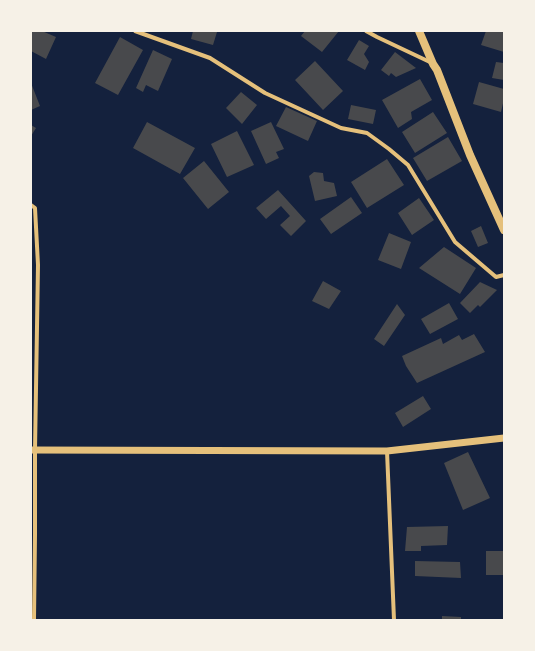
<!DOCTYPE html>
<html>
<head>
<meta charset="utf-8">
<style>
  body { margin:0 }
  #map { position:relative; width:535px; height:651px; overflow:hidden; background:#14213d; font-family:"Roboto Serif",serif }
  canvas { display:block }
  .frame { position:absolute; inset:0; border:32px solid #f6f1e7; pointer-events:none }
</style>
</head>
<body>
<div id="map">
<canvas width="535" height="651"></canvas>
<div class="frame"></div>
</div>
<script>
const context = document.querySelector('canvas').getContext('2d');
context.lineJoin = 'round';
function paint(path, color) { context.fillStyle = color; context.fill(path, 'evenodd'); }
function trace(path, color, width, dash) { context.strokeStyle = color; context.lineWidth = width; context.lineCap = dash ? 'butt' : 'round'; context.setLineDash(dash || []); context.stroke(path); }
paint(new Path2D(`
  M 31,31 L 42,31 L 56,37 L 46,59 L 31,51 Z
  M 193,31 L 217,32 L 213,45 L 191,39 Z
  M 305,31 L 339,31 L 322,52 L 301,36 Z
  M 486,31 L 504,31 L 504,52 L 481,45 Z
  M 120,37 L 143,50 L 118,95 L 95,83 Z
  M 359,40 L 369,46 L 364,54 L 369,62 L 365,70 L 347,60 Z
  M 153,50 L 172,59 L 158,91 L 146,85 L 143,92 L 136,88 Z
  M 395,52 L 416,68 L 396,77 L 391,73 L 389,76 L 381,70 Z
  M 315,61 L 343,91 L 323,110 L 295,80 Z
  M 496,62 L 504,63 L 504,80 L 492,78 Z
  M 420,79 L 432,100 L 411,112 L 412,119 L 398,128 L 382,100 Z
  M 479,82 L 504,89 L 504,99 L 501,112 L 473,104 Z
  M 31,83 L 40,106 L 31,110 Z
  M 241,92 L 257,105 L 242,124 L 226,108 Z
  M 351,105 L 376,110 L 373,124 L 348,119 Z
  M 286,107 L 317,121 L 308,141 L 276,126 Z
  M 433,112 L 447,133 L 415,153 L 402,132 Z
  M 147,122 L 195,148 L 180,174 L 133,148 Z
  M 271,122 L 284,149 L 276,152 L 279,158 L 266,164 L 251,131 Z
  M 31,125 L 36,128 L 31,136 Z
  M 237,131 L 254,165 L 227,177 L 211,144 Z
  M 448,137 L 462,161 L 427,181 L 413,158 Z
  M 387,159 L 404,185 L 367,208 L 351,182 Z
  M 204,161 L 229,192 L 208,209 L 183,178 Z
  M 314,172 L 323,173 L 324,181 L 334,183 L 337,196 L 315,201 L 309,176 Z
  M 278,190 L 306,221 L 291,236 L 280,225 L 290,216 L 281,206 L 266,219 L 256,208 Z
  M 351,197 L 362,213 L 331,234 L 320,219 Z
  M 419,198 L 434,220 L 412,235 L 398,213 Z
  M 481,226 L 488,243 L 478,247 L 471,231 Z
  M 389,233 L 411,242 L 401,269 L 378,260 Z
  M 444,247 L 476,268 L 460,294 L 419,268 Z
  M 323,281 L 341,291 L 329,309 L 312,301 Z
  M 480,282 L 497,290 L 480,307 L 478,305 L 470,313 L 460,303 Z
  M 449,303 L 458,319 L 430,334 L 421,319 Z
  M 397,304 L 405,315 L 384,346 L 374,339 Z
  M 474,334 L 485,352 L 417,383 L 406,366 L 402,356 L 441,338 L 443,344 L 459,335 L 462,340 Z
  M 423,396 L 431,409 L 403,427 L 395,413 Z
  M 468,452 L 490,498 L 463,510 L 444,463 Z
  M 448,526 L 447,545 L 421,546 L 421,551 L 405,551 L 407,527 Z
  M 486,551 L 504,551 L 504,575 L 486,575 Z
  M 415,561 L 460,562 L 461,578 L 415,576 Z
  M 442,616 L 461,617 L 461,620 L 442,620 Z`), '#48494c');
trace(new Path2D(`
  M 135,31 L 210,58 L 265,93 L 341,128 L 367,133 L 389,149 L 408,165 L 455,242 L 496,277 L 504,275
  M 366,31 L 377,37 L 432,63
  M 31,205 L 35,208 L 38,265 L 35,450 L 35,534 L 34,620
  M 387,451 L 394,620`), '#e5c07b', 4);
trace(new Path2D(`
  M 31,450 L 387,451 L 504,438`), '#e5c07b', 7);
trace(new Path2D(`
  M 419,31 L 433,64 L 437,70 L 470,155 L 504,230`), '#e5c07b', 8);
</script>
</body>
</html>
